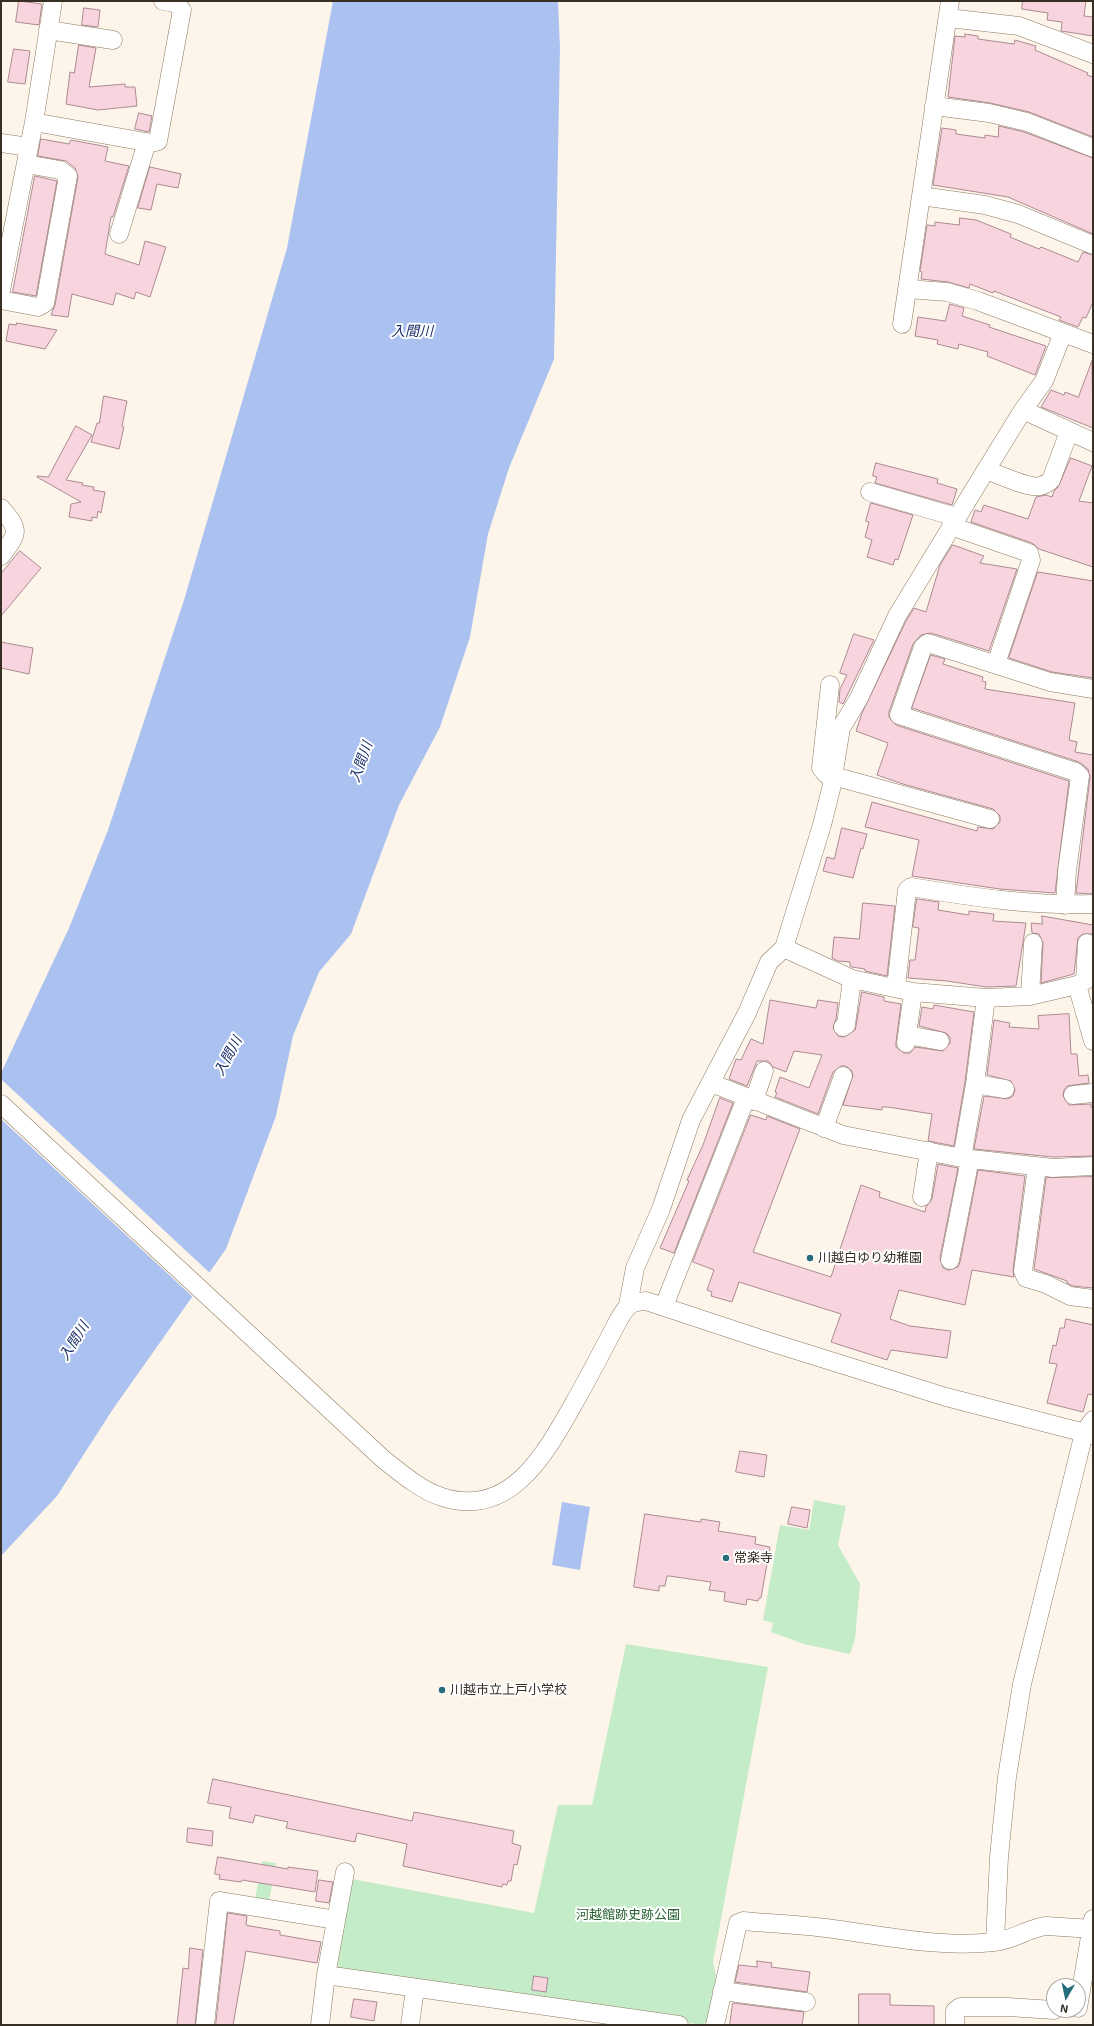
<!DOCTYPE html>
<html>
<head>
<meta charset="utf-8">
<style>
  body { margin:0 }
  #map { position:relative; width:1094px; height:2026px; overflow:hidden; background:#fef5ea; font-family:"Exo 2",sans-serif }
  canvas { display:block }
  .frame { position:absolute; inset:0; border:2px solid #372e24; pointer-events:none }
  .north { position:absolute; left:1046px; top:1978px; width:40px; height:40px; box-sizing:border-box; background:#fff; border:1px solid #afaba7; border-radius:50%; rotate:189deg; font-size:11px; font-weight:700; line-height:16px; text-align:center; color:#372e24 }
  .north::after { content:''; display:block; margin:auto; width:14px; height:18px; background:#266c7b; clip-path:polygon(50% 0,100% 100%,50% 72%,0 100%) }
</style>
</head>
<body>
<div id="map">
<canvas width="1094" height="2026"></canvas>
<div class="frame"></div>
<div class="north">N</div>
</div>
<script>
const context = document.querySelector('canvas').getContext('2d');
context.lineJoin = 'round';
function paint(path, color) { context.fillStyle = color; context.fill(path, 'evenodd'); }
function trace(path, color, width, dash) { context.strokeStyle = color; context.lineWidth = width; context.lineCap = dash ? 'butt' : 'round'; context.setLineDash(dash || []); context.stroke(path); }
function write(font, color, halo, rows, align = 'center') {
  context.font = font + ' "Exo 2","Noto Sans JP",sans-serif'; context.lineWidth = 4; context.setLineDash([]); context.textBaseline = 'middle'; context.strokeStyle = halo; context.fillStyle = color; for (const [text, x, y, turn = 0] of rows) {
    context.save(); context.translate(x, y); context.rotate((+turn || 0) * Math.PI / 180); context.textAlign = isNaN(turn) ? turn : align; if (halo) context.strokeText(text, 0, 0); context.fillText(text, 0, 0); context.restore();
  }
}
paint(new Path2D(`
  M 814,1500 L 846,1506 L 838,1545 L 860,1584 L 855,1639 L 850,1654 L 804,1644 L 771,1632 L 773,1623 L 763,1620 L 780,1525 L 809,1530 Z
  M 626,1644 L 768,1667 L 713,1962 L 716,1976 L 711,2019 L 702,2025 L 341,1972 L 333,1964 L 352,1879 L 534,1913 L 558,1805 L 592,1805 Z
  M 262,1861 L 276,1863 L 269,1901 L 255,1899 Z`), '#c5ecc8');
paint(new Path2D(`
  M 333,1 L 558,1 L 560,48 L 554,359 L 509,468 L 488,534 L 470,637 L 440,727 L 399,805 L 351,934 L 319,972 L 293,1036 L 276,1116 L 226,1249 L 113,1409 L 57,1496 L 1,1556 L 1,1073 L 69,928 L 108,830 L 184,600 L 287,248 Z
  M 562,1502 L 590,1507 L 580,1570 L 552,1565 Z`), '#abc2f1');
paint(new Path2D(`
  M 1,1079 L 211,1274 L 194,1298 L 1,1119 Z`), '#fef5ea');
const building = new Path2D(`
  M 19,1 L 42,4 L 39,25 L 16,22 Z
  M 1023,1 L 1086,1 L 1084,16 L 1093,17 L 1093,36 L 1061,31 L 1062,22 L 1047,20 L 1048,13 L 1022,9 Z
  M 84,8 L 100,10 L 98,27 L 82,25 Z
  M 965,34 L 978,36 L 978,39 L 1014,44 L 1015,40 L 1036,46 L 1035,50 L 1088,73 L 1087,75 L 1093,77 L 1093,137 L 1029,112 L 990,103 L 948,97 L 955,36 L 965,37 Z
  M 79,45 L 96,48 L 89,87 L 125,84 L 125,87 L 135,87 L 137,106 L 98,110 L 66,104 L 70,72 L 74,73 Z
  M 14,49 L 30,51 L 25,84 L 8,82 Z
  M 139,113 L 152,116 L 149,132 L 135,129 Z
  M 999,126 L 1024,132 L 1093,158 L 1093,234 L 1008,197 L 933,185 L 942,128 L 956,130 L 956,134 L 985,138 L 985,135 L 998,137 Z
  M 41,139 L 69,144 L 71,140 L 108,147 L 105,161 L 129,166 L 113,217 L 111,217 L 105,254 L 139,265 L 145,241 L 166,247 L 150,297 L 136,292 L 134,299 L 116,293 L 113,305 L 72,294 L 68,317 L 51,315 L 55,305 L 78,177 L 75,168 L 66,161 L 38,156 Z
  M 150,167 L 181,174 L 178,188 L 157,184 L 151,210 L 138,208 Z
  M 35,176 L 57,181 L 36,296 L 13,292 Z
  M 960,218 L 976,220 L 1011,234 L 1010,237 L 1039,249 L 1041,247 L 1078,262 L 1083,252 L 1093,255 L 1093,302 L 1086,318 L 1083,317 L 1078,327 L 1059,320 L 1061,317 L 994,291 L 993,293 L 970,284 L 969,288 L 948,282 L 921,279 L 922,272 L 920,271 L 927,225 L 935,226 L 935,222 L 959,225 Z
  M 950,304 L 964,308 L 962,316 L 990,325 L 989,327 L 1046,346 L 1035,375 L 987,356 L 988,352 L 959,344 L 958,349 L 937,344 L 938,340 L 915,336 L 918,317 L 945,321 Z
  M 17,323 L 57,330 L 45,349 L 6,341 L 9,324 L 16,325 Z
  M 1092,361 L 1093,428 L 1041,407 L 1051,390 L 1064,395 L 1065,392 L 1078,397 Z
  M 104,396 L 127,401 L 122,426 L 124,427 L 119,449 L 91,442 L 97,423 L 99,423 Z
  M 76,426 L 92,435 L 66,480 L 83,483 L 82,485 L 94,487 L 93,490 L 105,492 L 101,513 L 98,511 L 97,518 L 92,517 L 92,521 L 69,517 L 71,504 L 81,502 L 37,477 L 37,476 L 48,477 Z
  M 1071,458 L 1092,466 L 1079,501 L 1093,503 L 1093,567 L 1039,549 L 1032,543 L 971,522 L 975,510 L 981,512 L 984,505 L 1028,519 L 1036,497 L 1046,495 L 1052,497 L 1054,491 L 1058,487 Z
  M 876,463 L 938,479 L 937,483 L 957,489 L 952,505 L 875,483 L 877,477 L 873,476 Z
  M 871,503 L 913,515 L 898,560 L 895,559 L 893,565 L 867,557 L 872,540 L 865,537 L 869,522 L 866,521 Z
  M 953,545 L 984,556 L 980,563 L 1017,569 L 989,651 L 931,633 L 921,635 L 913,644 L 889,712 L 889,717 L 896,725 L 1069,781 L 1055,893 L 1000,889 L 912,876 L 919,840 L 865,827 L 872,802 L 977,831 L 978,827 L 993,829 L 1000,822 L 1000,816 L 993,809 L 903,784 L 877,775 L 888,743 L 856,731 L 862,713 L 906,621 L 914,608 L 926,612 L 940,565 Z
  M 20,551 L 41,568 L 1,616 L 1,574 Z
  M 1038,572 L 1093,581 L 1093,678 L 1052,672 L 1009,658 Z
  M 854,634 L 874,640 L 843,704 L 839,702 L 840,689 L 847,675 L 840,673 Z
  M 1,642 L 33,648 L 29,674 L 1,668 Z
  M 931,655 L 945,659 L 943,664 L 983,677 L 982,681 L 986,682 L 985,689 L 1075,703 L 1069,740 L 1077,742 L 1075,752 L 1093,755 L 1093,894 L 1076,893 L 1090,777 L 1088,769 L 1079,762 L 912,708 Z
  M 842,828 L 867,834 L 863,849 L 861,848 L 853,878 L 823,871 L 827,857 L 834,859 Z
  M 917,899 L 939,902 L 938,910 L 969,915 L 969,911 L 994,914 L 993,921 L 1026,923 L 1016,986 L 986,987 L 947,981 L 908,978 L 910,960 L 915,960 L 919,928 L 913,927 Z
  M 863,903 L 895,906 L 887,976 L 865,971 L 865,969 L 852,967 L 850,966 L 850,962 L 838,961 L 832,958 L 834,937 L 859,939 Z
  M 1042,916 L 1093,925 L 1093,934 L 1083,934 L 1078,938 L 1074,974 L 1041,983 L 1043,943 L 1039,934 L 1032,933 L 1031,923 L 1042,924 Z
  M 862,992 L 884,997 L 884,1001 L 901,1004 L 896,1042 L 896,1047 L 904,1053 L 910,1053 L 915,1047 L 943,1051 L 950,1043 L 950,1037 L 946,1033 L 919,1026 L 922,1007 L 933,1009 L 934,1005 L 974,1012 L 965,1082 L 954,1146 L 928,1141 L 932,1114 L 888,1107 L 882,1107 L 882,1110 L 843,1105 L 853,1075 L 851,1070 L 846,1066 L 841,1066 L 833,1072 L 818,1114 L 775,1097 L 777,1093 L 775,1092 L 780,1077 L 809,1088 L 822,1055 L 794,1051 L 786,1072 L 773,1067 L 768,1061 L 757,1061 L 747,1086 L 729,1079 L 736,1059 L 741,1060 L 751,1039 L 763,1044 L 770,1000 L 816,1008 L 818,1000 L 838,1003 L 836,1019 L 833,1028 L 838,1036 L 844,1037 L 855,1030 Z
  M 1069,1014 L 1071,1054 L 1077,1054 L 1079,1076 L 1088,1075 L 1089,1083 L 1067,1086 L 1064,1090 L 1063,1096 L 1069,1105 L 1091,1104 L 1091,1107 L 1093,1107 L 1093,1156 L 1053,1157 L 974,1149 L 984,1096 L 1008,1099 L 1013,1096 L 1015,1090 L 1011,1081 L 987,1075 L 994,1020 L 1010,1023 L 1009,1027 L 1039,1029 L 1038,1016 Z
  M 720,1098 L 733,1103 L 674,1253 L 660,1248 L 689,1181 L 687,1180 L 703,1145 Z
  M 751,1115 L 766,1120 L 767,1116 L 800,1129 L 753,1252 L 831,1277 L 861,1185 L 880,1192 L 879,1197 L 925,1212 L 926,1207 L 932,1199 L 938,1164 L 958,1168 L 940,1258 L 943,1268 L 948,1270 L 958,1267 L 960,1262 L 978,1170 L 1025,1176 L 1013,1270 L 1014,1277 L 972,1270 L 965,1305 L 899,1290 L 890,1319 L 910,1326 L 951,1331 L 947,1358 L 891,1350 L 887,1360 L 831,1342 L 841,1314 L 739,1282 L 732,1302 L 711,1296 L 712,1292 L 707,1290 L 714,1270 L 693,1262 Z
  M 1093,1177 L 1093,1288 L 1073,1286 L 1067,1283 L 1067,1281 L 1034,1269 L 1046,1178 Z
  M 1066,1319 L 1093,1325 L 1093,1395 L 1088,1394 L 1083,1412 L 1047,1403 L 1057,1364 L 1049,1363 L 1053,1345 L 1056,1346 L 1060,1328 L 1064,1328 Z
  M 740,1451 L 767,1455 L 764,1477 L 736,1472 Z
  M 792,1507 L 810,1510 L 807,1528 L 788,1524 Z
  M 645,1514 L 701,1522 L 701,1519 L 720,1522 L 718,1531 L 756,1537 L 755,1544 L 770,1547 L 761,1598 L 759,1598 L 758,1601 L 747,1599 L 746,1605 L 724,1601 L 725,1592 L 709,1590 L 711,1582 L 669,1576 L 667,1576 L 665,1586 L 659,1586 L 659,1591 L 634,1587 Z
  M 213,1779 L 412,1821 L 414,1812 L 514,1831 L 512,1843 L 521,1846 L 517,1865 L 514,1864 L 511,1881 L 508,1881 L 507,1885 L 503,1884 L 502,1887 L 403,1866 L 407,1844 L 357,1833 L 355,1842 L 286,1828 L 288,1822 L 255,1815 L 253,1823 L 229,1818 L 231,1807 L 208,1803 Z
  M 188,1828 L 213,1831 L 212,1846 L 187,1842 Z
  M 218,1857 L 288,1869 L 288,1867 L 318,1871 L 315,1892 L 242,1880 L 241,1882 L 219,1879 L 220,1875 L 215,1874 Z
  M 319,1880 L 333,1882 L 329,1903 L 316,1901 Z
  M 228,1913 L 247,1916 L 246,1925 L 250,1926 L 280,1931 L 280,1935 L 321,1942 L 317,1963 L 246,1951 L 233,2025 L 216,2025 Z
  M 190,1948 L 203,1950 L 195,2025 L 177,2025 L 183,1968 L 188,1969 Z
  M 757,1961 L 772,1963 L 771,1967 L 810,1972 L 807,1992 L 735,1982 L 739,1965 L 757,1967 Z
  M 534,1976 L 548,1978 L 546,1992 L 532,1990 Z
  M 859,1994 L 890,1994 L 890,2005 L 934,2006 L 934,2025 L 859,2025 Z
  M 354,1999 L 377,2002 L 374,2021 L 351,2017 Z
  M 733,2003 L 804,2012 L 802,2025 L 730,2025 Z`);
paint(building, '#f8d4de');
trace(building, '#ab8a93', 1);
const minor = new Path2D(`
  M 948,18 L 1019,26 L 1093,54
  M 48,30 L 113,40
  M 934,106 L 989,113 L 1027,122 L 1093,148
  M 34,122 L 151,143 L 158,141 L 182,10 L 175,3 L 163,1
  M 1,143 L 29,147
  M 921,196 L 985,205 L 1018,214 L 1093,245
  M 119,234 L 147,142
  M 907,289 L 947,292 L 978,301 L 1093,344
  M 1,290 L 34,122 L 53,1
  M 1,300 L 38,307 L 45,303 L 68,176 L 60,170 L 26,164
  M 902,324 L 950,1
  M 1023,410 L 1093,442
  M 986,470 C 998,474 1029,489 1040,486 C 1045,485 1048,483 1051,480 L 1069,432
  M 870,492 L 956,517
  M 1,508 C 21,531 18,533 1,556
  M 951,526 L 1029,553 L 1031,560 L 996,664
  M 830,685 L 821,768 L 826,774 L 990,819
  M 1065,905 L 1067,871 L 1080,776 L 1076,772 L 899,715 L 923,647 L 928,643 L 1050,682 L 1093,689
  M 784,948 L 852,979 L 913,992 L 986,998 L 1030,996 L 1077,985 L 1093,976
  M 1085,980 L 1087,943
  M 1077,985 L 1093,1041
  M 896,987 L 907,890 L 911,887 C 972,897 1031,906 1093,904
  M 1030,996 L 1033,943
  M 986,998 L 975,1084 L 962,1158 L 1053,1168 L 1093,1166
  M 843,1027 L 846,1025 L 852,979
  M 907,1035 L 940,1041
  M 906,1043 L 913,992
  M 711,1083 L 843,1135 L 962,1158
  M 975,1084 L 1005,1089
  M 1073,1095 L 1093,1093
  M 754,1101 L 764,1071
  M 1,1104 L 383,1459 C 401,1473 420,1490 442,1497 C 510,1519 545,1454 573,1405 C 589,1377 604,1348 619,1319 C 628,1305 629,1302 646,1301 L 770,1342 L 946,1397 L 1093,1435
  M 824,1128 L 843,1076
  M 1037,1167 L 1023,1271 L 1026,1278 L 1046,1284 L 1070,1296 L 1093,1299
  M 922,1197 L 929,1151
  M 950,1260 L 970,1159
  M 628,1305 L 635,1268 L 661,1209 L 691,1120 L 747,1013 L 769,962 L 784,948 L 822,825 L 831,789 L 841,728 L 859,698 L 897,616 L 986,470 L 1023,410 L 1044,381 L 1063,333
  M 664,1306 L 746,1098
  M 995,1942 L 999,1857 L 1007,1777 L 1022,1684 L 1084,1433 L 1093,1420
  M 326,1975 L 679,2025
  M 722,1991 L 806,2002
  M 1078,2008 L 1093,1919
  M 205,2025 L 219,1901 L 336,1920
  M 320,2025 L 326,1975 L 345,1872
  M 410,2025 L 415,1989
  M 715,2025 L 738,1923 L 743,1921 C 775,1924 808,1925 840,1930 C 891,1937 942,1948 994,1942 C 1014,1940 1028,1928 1046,1926 L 1093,1929
  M 955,2025 L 955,2011 L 960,2007 L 1008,2007 L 1054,2010`);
trace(minor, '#8d7961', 19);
trace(minor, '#fff', 18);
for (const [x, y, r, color] of [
  [810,1258,4,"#266c7b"],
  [726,1558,4,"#266c7b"],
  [442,1690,4,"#266c7b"]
]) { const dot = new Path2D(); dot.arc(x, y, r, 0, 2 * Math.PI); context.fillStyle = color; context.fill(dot); trace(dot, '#fff', 1.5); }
write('13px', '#372e24', '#fff', [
  ["川越白ゆり幼稚園",818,1258],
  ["常楽寺",734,1558],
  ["川越市立上戸小学校",450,1690]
], 'left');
write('13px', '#256230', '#fff', [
  ["河越館跡史跡公園",628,1915]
]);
write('italic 14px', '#1c336b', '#fff', [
  ["入間川",412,331],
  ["入間川",361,762,-71],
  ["入間川",228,1056,-62],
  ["入間川",74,1341,-58]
]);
</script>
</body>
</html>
